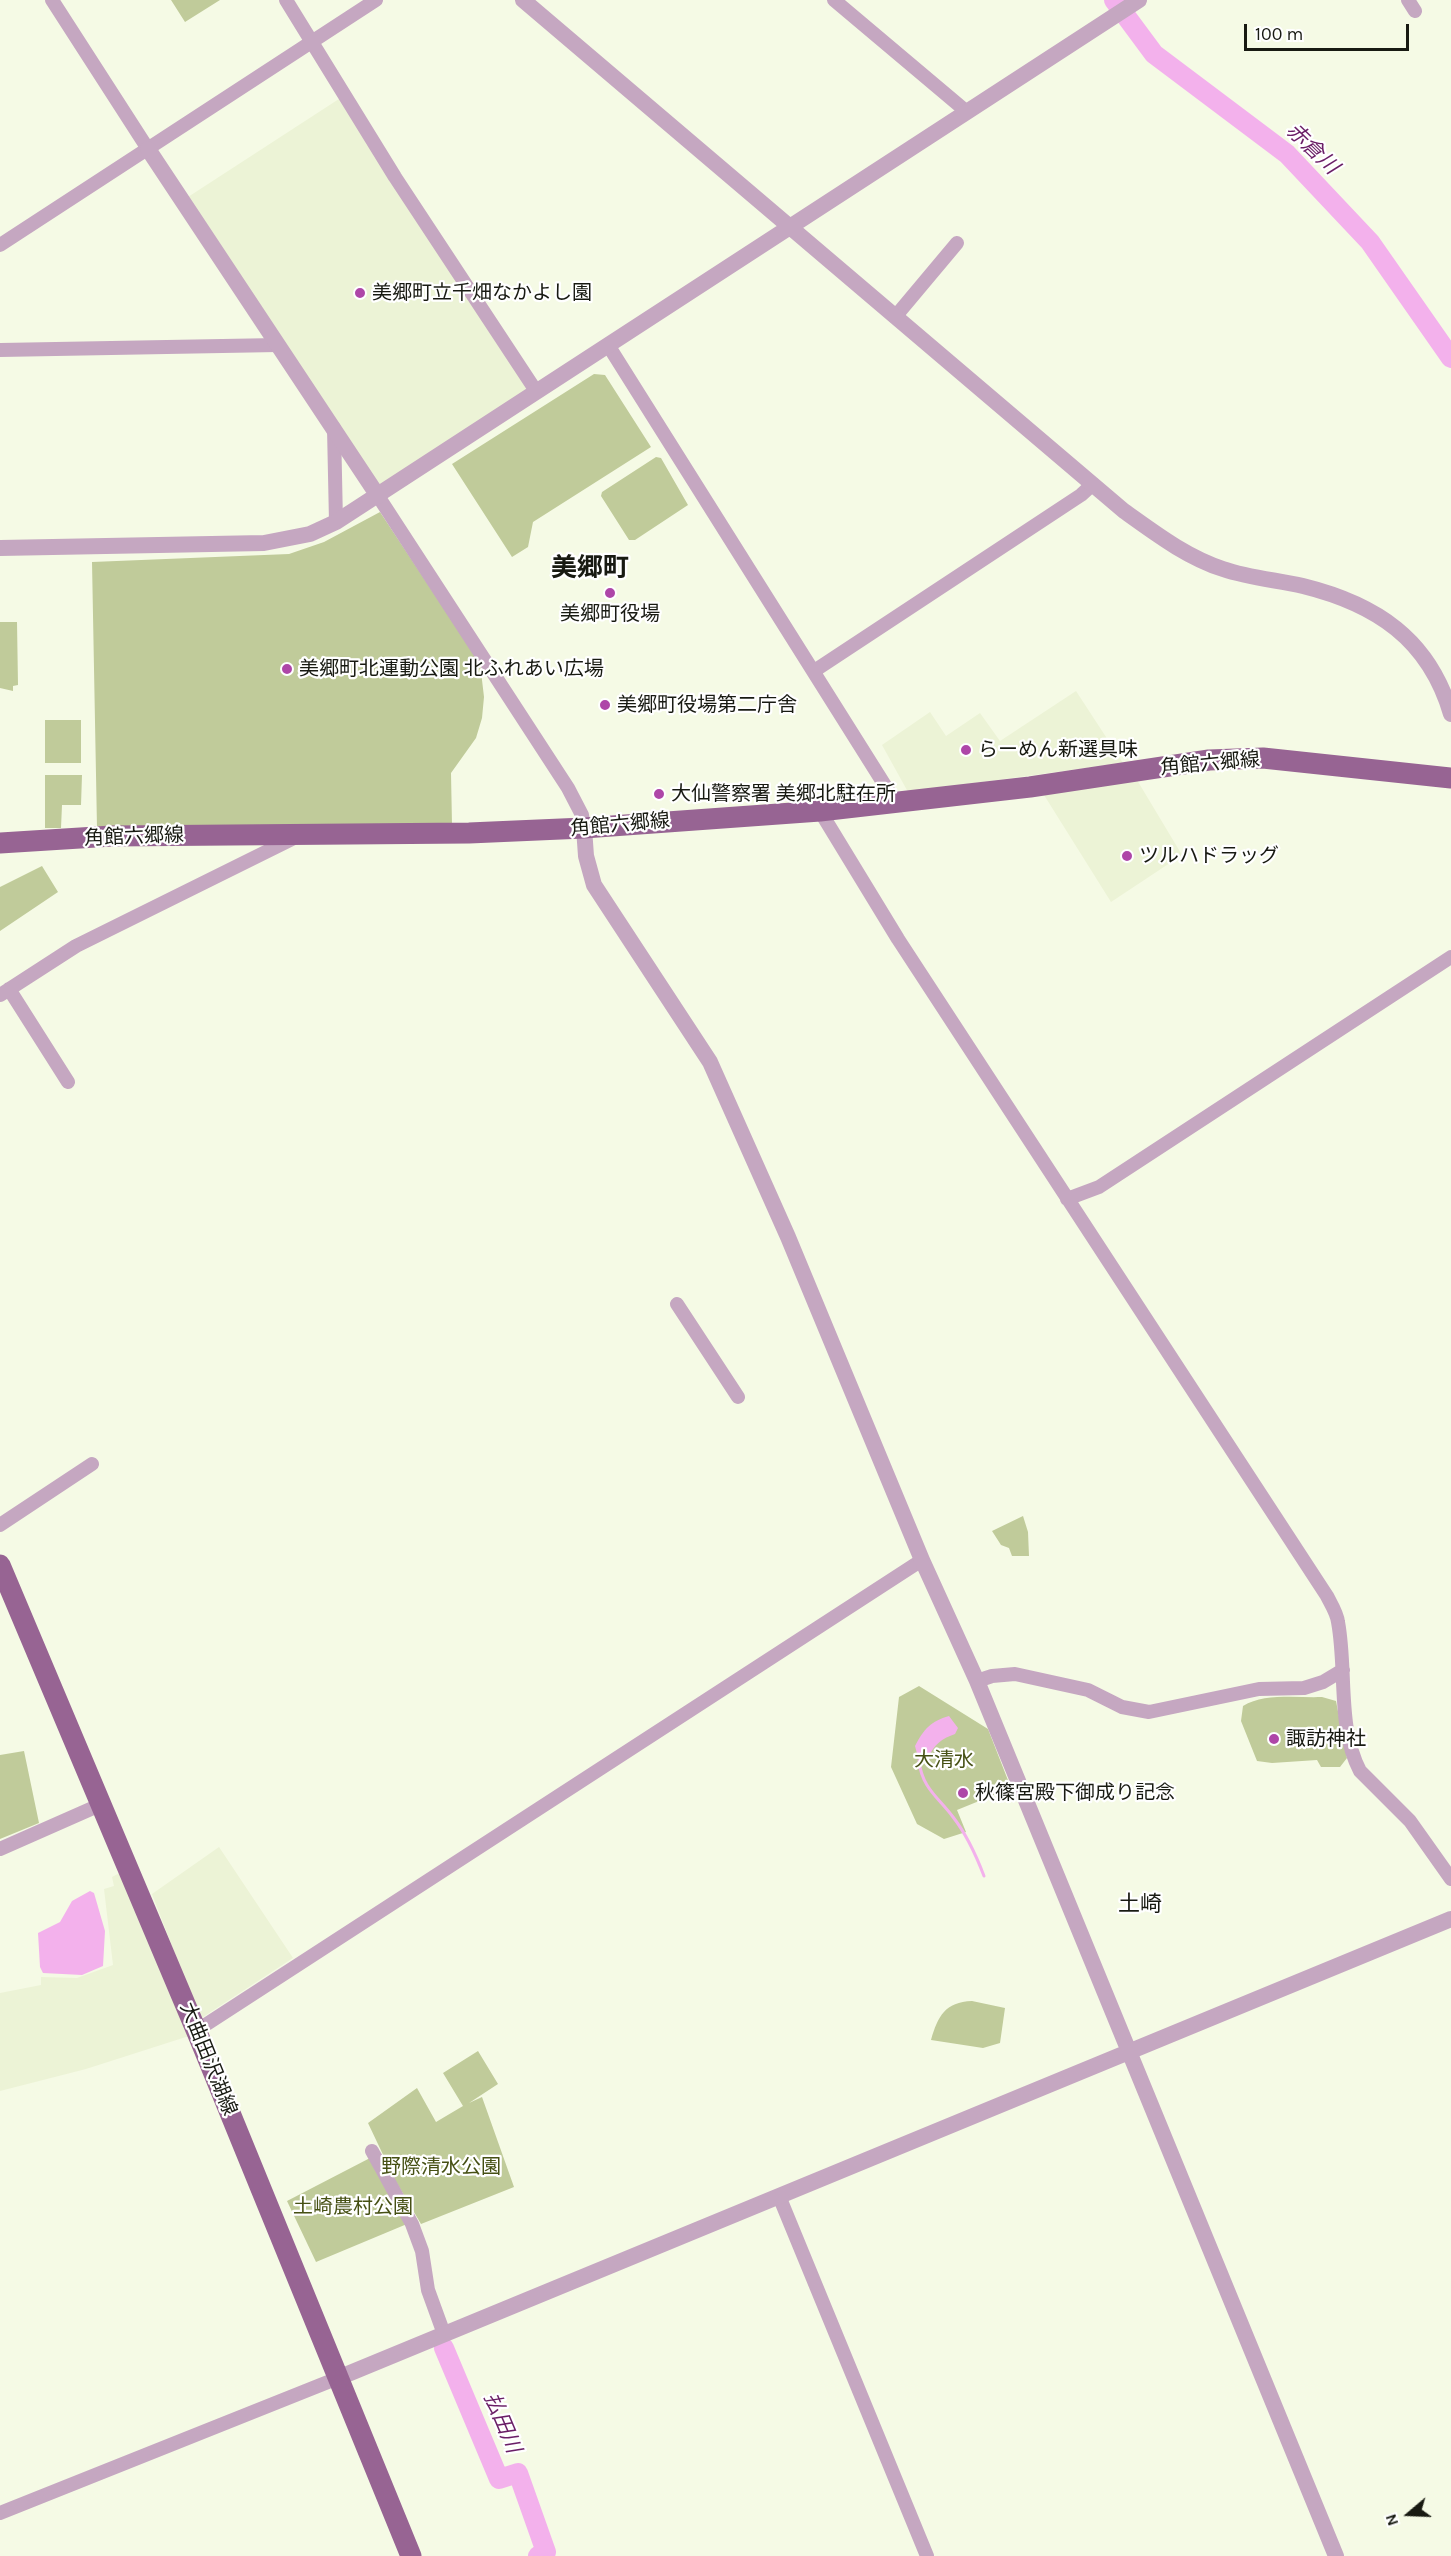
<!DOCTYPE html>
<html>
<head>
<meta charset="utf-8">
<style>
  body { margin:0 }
  #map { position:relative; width:1451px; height:2556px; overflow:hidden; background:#f5fae5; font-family:Karla,sans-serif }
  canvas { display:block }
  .north { position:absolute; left:1379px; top:2484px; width:60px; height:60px; -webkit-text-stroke:4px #fff; paint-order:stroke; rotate:251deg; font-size:16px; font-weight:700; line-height:24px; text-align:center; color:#181a12 }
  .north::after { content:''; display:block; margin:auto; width:21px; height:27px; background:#181a12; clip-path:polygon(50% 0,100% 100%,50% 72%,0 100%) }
  .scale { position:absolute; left:1244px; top:24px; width:165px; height:27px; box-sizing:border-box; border:3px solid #181a12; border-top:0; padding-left:8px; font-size:18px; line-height:21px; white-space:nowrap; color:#181a12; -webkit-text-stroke:4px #fff; paint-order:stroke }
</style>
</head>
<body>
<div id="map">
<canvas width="1451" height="2556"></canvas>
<div class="north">N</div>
<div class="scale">100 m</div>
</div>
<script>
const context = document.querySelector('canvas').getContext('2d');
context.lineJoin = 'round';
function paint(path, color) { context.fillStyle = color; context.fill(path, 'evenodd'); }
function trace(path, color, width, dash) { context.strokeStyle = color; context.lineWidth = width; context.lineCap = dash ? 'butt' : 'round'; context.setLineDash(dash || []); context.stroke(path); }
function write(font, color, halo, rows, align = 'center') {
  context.font = font + ' Karla,"Noto Sans JP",sans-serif'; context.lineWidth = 4.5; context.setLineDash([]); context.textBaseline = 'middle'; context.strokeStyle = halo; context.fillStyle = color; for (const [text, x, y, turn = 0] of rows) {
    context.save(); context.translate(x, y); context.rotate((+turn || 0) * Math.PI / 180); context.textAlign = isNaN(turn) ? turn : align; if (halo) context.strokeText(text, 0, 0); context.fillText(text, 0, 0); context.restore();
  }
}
paint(new Path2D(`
  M 342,97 L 531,389 L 378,490 L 188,197 Z
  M 1076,691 L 1123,763 L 908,792 L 882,745 L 930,712 L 946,736 L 980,713 L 1000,741 Z
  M 1137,780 L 1182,855 L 1111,902 L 1044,795 Z
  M 219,1847 L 293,1958 L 200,2019 L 152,1894 Z
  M 125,1870 L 189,2036 L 86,2069 L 0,2091 L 0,1993 L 41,1985 L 41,1977 L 77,1978 L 113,1965 L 104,1889 L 114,1886 L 112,1877 Z`), '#ecf3d6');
paint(new Path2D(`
  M 171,0 L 220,0 L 185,22 Z
  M 594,374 L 605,375 L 651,447 L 533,522 L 528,547 L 512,557 L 452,464 Z
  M 656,457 L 661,458 L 688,505 L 635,540 L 629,540 L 601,496 L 602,492 Z
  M 380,512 L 480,663 L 484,697 L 482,718 L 476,738 L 451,773 L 452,825 L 97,828 L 92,562 L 289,554 L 324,542 Z
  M 0,622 L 17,622 L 18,685 L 13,686 L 13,691 L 0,688 Z
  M 45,720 L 81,720 L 81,763 L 45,763 Z
  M 45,775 L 82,775 L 81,805 L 62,805 L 61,828 L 45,828 Z
  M 42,866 L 58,892 L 0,931 L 0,887 Z
  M 1023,1516 L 1028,1532 L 1029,1556 L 1012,1556 L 1009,1548 L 1001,1545 L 992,1531 Z
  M 919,1686 L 988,1729 L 1011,1788 L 957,1810 L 966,1832 L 944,1839 L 917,1824 L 891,1767 L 899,1697 Z
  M 1322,1697 L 1336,1701 L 1347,1758 L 1340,1767 L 1321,1767 L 1317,1760 L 1272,1763 L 1257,1761 L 1241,1721 L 1243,1706 C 1264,1693 1297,1698 1322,1697 Z
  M 24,1751 L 39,1823 L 0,1839 L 0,1755 Z
  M 972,2001 L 1005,2008 L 1000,2043 L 983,2048 L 931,2040 C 938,2016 945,2002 972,2001 Z
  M 478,2051 L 498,2084 L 469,2103 L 482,2097 L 514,2187 L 421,2224 L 395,2180 L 368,2123 L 417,2088 L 436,2122 L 463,2106 L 443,2073 Z
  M 370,2158 L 407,2224 L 316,2262 L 287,2201 Z`), '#c0cb9a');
paint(new Path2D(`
  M 949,1716 L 958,1728 L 955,1734 C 943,1738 933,1745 929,1757 L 919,1761 L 915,1746 C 924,1729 931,1721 949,1716 Z
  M 90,1891 L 94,1893 L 105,1931 L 103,1966 L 82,1975 L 43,1973 L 40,1967 L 38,1933 L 60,1922 L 72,1901 Z`), '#f3b1ec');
trace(new Path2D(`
  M 919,1761 C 922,1788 938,1797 953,1817 C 967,1835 976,1855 984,1876`), '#f3b1ec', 3);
trace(new Path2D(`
  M 1114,0 L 1154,54 L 1287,154 L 1370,242 L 1451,358
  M 444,2348 L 499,2479 L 518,2473 L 546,2552 L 538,2556`), '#f3b1ec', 20);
trace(new Path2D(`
  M 52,0 L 148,149
  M 286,0 L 395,177 L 536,391
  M 834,0 L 967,112
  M 1408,0 L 1415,11
  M 0,245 L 376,0
  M 895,317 L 957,243
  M 608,345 L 896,803
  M 0,350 L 278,345
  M 334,428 L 336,522
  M 378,496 L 568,788 L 582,815 L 584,828
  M 814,671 L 1081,495 L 1093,484
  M 820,811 L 898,939 L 1327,1596 C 1331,1604 1337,1613 1338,1622 C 1347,1670 1337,1727 1360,1771 L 1410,1821 L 1451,1879
  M 9,989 L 68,1082
  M 0,995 L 76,946 L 298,836
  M 1067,1199 L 1099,1187 L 1451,957
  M 677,1304 L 738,1397
  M 0,1525 L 92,1464
  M 977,1681 L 992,1676 L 1015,1674 L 1088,1690 L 1122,1707 L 1149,1712 L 1259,1689 L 1304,1688 L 1323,1682 L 1343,1670
  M 0,1849 L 102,1804
  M 196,2031 L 922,1560
  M 372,2151 L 412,2224 L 422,2251 L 428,2290 L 444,2334
  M 779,2196 L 927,2556
  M 0,2513 L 338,2378`), '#c5a7c1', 14);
trace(new Path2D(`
  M 523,0 L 1124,511 C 1155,533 1186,557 1223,569 C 1249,578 1277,580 1303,586 C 1376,604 1429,639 1451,714
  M 148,149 L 378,496
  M 0,548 L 264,543 L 310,534 L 336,522 L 1139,0
  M 584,828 L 586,856 L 594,885 L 710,1062 L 788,1237 L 922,1560 L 977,1681 L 1336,2556
  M 338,2378 L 1451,1919`), '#c5a7c1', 16);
trace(new Path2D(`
  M 0,843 L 112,836 L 469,833 L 584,828 L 820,811 L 1030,787 L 1209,760 L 1263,758 L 1451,778
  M 0,1565 L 199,2037 L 411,2556`), '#976493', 21);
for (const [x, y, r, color] of [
  [360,293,6,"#ae46a8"],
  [610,593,6,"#ae46a8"],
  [287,669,6,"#ae46a8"],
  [605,705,6,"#ae46a8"],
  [966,750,6,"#ae46a8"],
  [659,794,6,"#ae46a8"],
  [1127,856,6,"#ae46a8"],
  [1274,1739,6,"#ae46a8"],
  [963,1793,6,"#ae46a8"]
]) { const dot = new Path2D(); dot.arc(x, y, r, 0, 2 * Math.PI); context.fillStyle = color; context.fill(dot); trace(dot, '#fff', 2); }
write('20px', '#181a12', '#fff', [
  ["美郷町立千畑なかよし園",372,293],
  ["美郷町役場",610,614,"center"],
  ["美郷町北運動公園 北ふれあい広場",299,669],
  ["美郷町役場第二庁舎",617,705],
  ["らーめん新選具味",978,750],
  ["大仙警察署 美郷北駐在所",671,794],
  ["ツルハドラッグ",1139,856],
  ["諏訪神社",1286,1739],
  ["秋篠宮殿下御成り記念",975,1793]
], 'left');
write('20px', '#181a12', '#fff', [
  ["角館六郷線",1210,764,-5],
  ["角館六郷線",620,825,-5],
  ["角館六郷線",134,837,-2],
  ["大曲田沢湖線",208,2059,68]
]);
write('20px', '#465014', '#fff', [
  ["大清水",944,1760],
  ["野際清水公園",441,2167],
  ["土崎農村公園",353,2207]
]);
write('italic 21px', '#6a1e66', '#fff', [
  ["赤倉川",1312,149,44],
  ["払田川",502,2423,67]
]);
write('22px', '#181a12', '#fff', [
  ["土崎",1140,1905]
]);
write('bold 26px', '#181a12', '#fff', [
  ["美郷町",590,569]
]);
</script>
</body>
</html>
